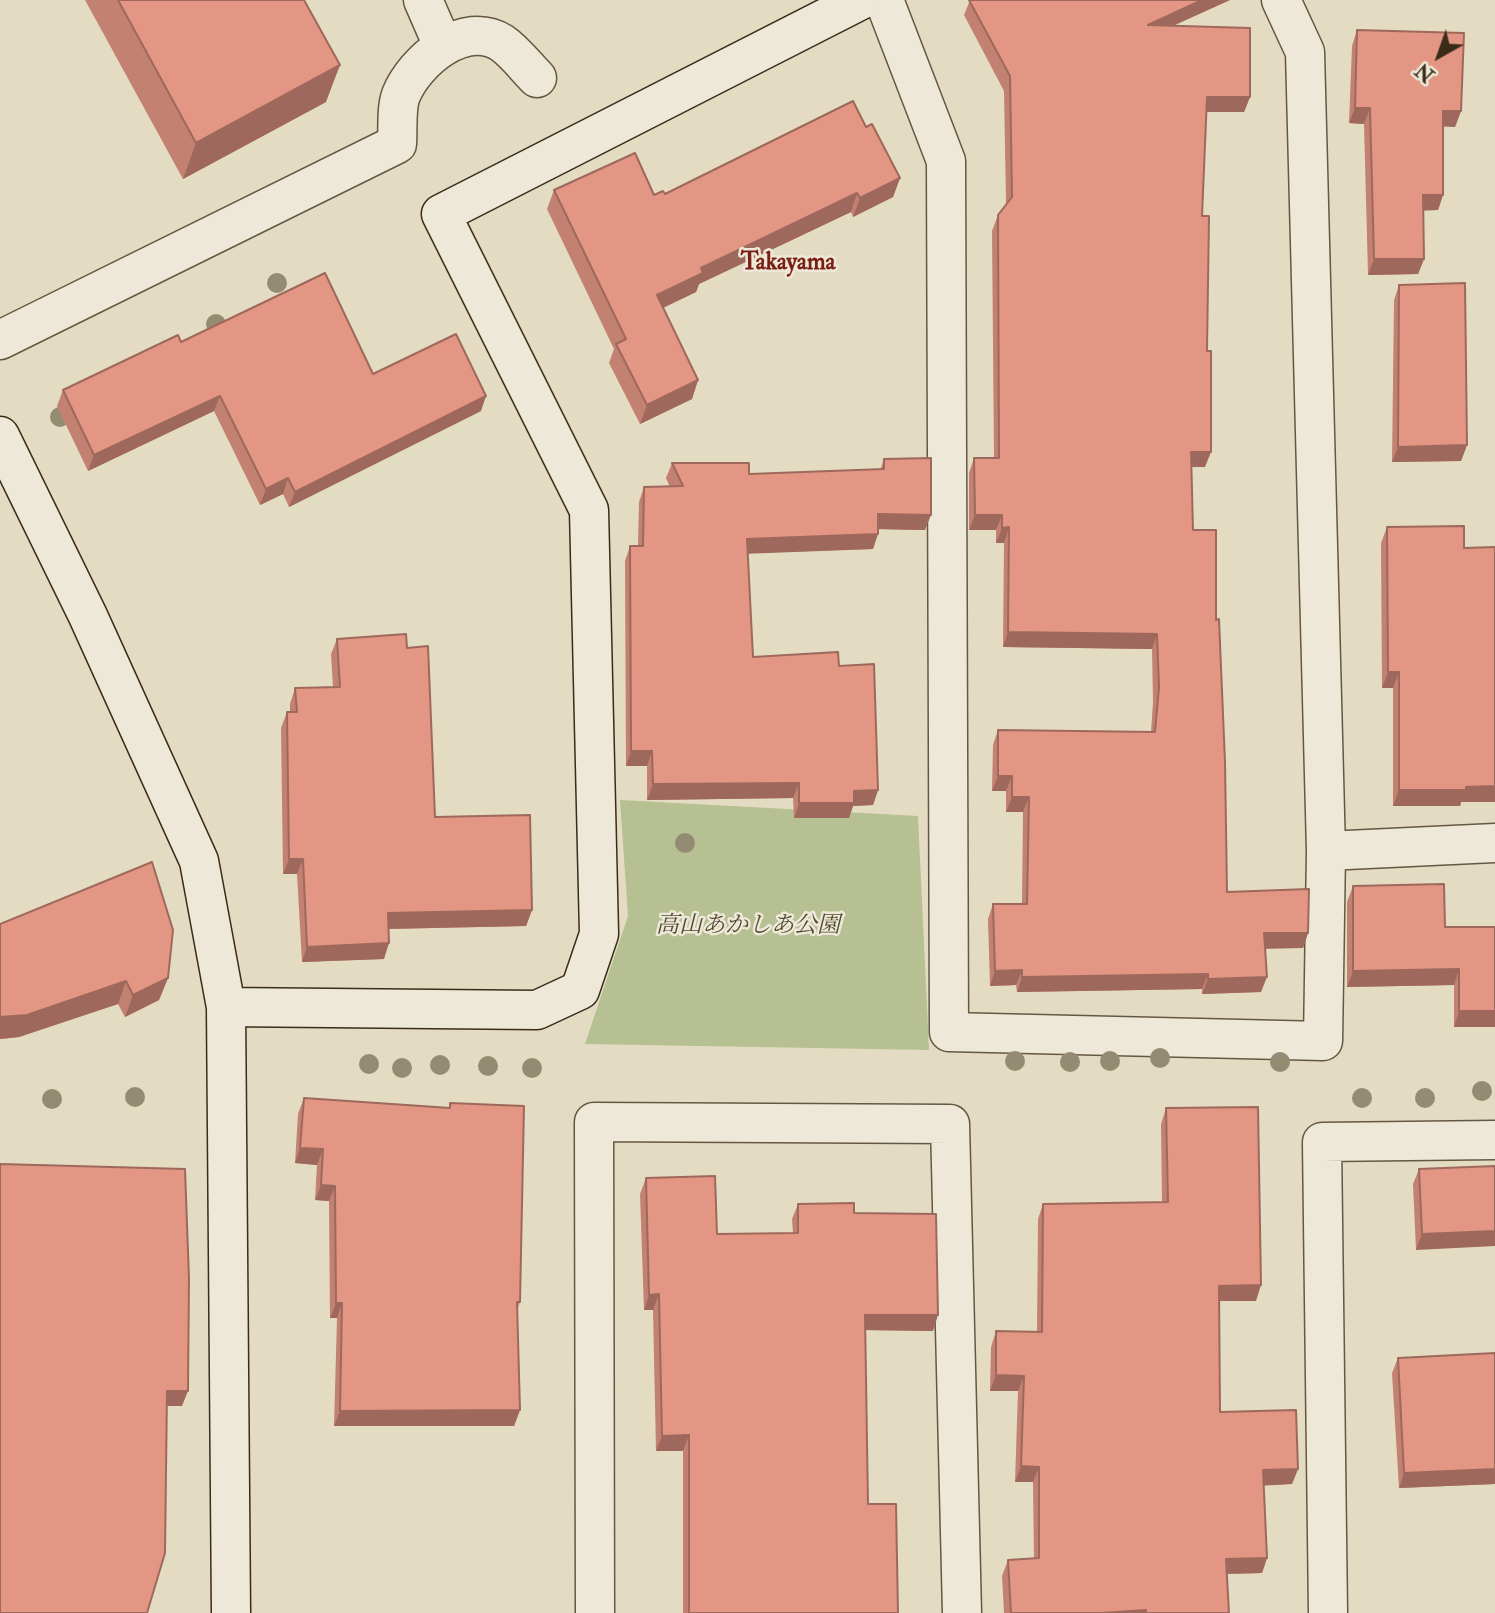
<!DOCTYPE html>
<html>
<head>
<meta charset="utf-8">
<style>
  body { margin:0 }
  #map { position:relative; width:1495px; height:1613px; overflow:hidden; background:#e4dcc2; font-family:"IM FELL Double Pica",serif }
  canvas { display:block }
  .north { position:absolute; left:1404px; top:21px; width:70px; height:70px; -webkit-text-stroke:5px #ede8d7; paint-order:stroke; rotate:220deg; font-size:19px; font-weight:700; line-height:28px; text-align:center; color:#3a2c19 }
  .north::after { content:''; display:block; margin:auto; width:24px; height:32px; background:#3a2c19; clip-path:polygon(50% 0,100% 100%,50% 72%,0 100%) }
</style>
</head>
<body>
<div id="map">
<canvas width="1495" height="1613"></canvas>
<div class="north">N</div>
</div>
<script>
const context = document.querySelector('canvas').getContext('2d');
context.lineJoin = 'round';
function paint(path, color) { context.fillStyle = color; context.fill(path, 'evenodd'); }
function trace(path, color, width, dash) { context.strokeStyle = color; context.lineWidth = width; context.lineCap = dash ? 'butt' : 'round'; context.setLineDash(dash || []); context.stroke(path); }
function write(font, color, halo, rows, align = 'center') {
  context.font = font + ' "IM FELL Double Pica","Noto Serif JP",serif'; context.lineWidth = 5; context.setLineDash([]); context.textBaseline = 'middle'; context.strokeStyle = halo; context.fillStyle = color; for (const [text, x, y, turn = 0] of rows) {
    context.save(); context.translate(x, y); context.rotate((+turn || 0) * Math.PI / 180); context.textAlign = isNaN(turn) ? turn : align; if (halo) context.strokeText(text, 0, 0); context.fillText(text, 0, 0); context.restore();
  }
}
paint(new Path2D(`
  M 620,800 L 918,816 L 929,1050 L 585,1044 L 628,916 Z`), '#b6c092');
const street = new Path2D(`
  M 423,0 L 443,46
  M 884,0 L 946,161 L 949,1032 L 1323,1041 L 1326,851 L 1305,52 L 1281,0
  M 0,340 L 397,144 C 398,129 396,108 401,95 C 415,61 464,19 502,43 C 515,52 526,67 537,78
  M 1326,851 L 1495,843
  M 595,1613 L 594,1122 L 950,1124 L 962,1613
  M 1328,1613 L 1322,1142 L 1495,1140`);
const secondary = new Path2D(`
  M 0,436 L 88,616 L 199,861 L 226,1007 L 231,1613
  M 226,1007 L 537,1010 L 580,990 L 599,934 L 589,510 L 441,214 L 861,0`);
trace(street, '#645843', 41);
trace(secondary, '#3a2c19', 41);
trace(street, '#ede8d7', 38);
trace(secondary, '#ede8d7', 38);
context.fillStyle = '#948c72';
for (const [x, y] of [
  [277,283],
  [216,324],
  [60,417],
  [685,843],
  [1160,1058],
  [1015,1061],
  [1110,1061],
  [1070,1062],
  [1280,1062],
  [369,1064],
  [440,1065],
  [488,1066],
  [402,1068],
  [532,1068],
  [1482,1091],
  [135,1097],
  [1362,1098],
  [1425,1098],
  [52,1099]
]) { context.beginPath(); context.arc(x, y, 10, 0, 2 * Math.PI); context.fill(); }
paint(new Path2D(`
  M 85,0 L 304,0 L 326,102 L 183,179 Z
  M 970,0 L 1230,0 L 1174,25 L 1250,97 L 1244,112 L 1206,112 L 1202,216 L 1205,467 L 1192,467 L 1193,530 L 1216,620 L 1227,892 L 1308,933 L 1303,948 L 1265,948 L 1261,992 L 1202,994 L 1202,989 L 1017,992 L 1016,985 L 990,986 L 988,919 L 993,904 L 1022,904 L 1023,812 L 1006,812 L 1006,791 L 992,791 L 993,745 L 998,730 L 1151,732 L 1153,702 L 1152,649 L 1003,647 L 1004,543 L 996,543 L 996,530 L 969,530 L 969,473 L 974,458 L 994,458 L 992,231 L 998,215 L 1006,204 L 1004,91 L 964,15 Z
  M 1357,30 L 1461,111 L 1455,127 L 1443,126 L 1443,195 L 1438,210 L 1423,210 L 1424,259 L 1418,274 L 1368,275 L 1364,124 L 1349,123 L 1352,46 Z
  M 866,127 L 900,178 L 893,197 L 853,217 L 851,212 L 699,284 L 696,292 L 663,308 L 698,380 L 692,399 L 640,424 L 609,363 L 614,349 L 547,209 L 554,190 L 654,195 L 665,194 Z
  M 1399,285 L 1467,445 L 1461,461 L 1392,462 L 1394,300 Z
  M 181,342 L 373,374 L 481,411 L 289,507 L 283,494 L 260,505 L 214,411 L 88,471 L 57,406 L 63,390 Z
  M 884,459 L 925,530 L 878,529 L 873,549 L 748,553 L 753,657 L 839,666 L 878,790 L 873,805 L 853,806 L 849,818 L 794,818 L 793,798 L 647,800 L 647,766 L 626,766 L 625,561 L 630,546 L 638,546 L 639,502 L 644,487 L 670,487 L 666,478 L 672,463 L 749,474 L 880,470 Z
  M 1387,527 L 1464,548 L 1495,547 L 1495,802 L 1461,802 L 1460,806 L 1393,806 L 1393,688 L 1382,688 L 1381,543 Z
  M 337,639 L 407,648 L 435,817 L 532,910 L 526,926 L 389,929 L 384,959 L 302,962 L 297,874 L 283,874 L 281,728 L 287,712 L 290,712 L 290,704 L 295,688 L 333,687 L 331,654 Z
  M 1353,886 L 1445,927 L 1495,927 L 1495,1027 L 1454,1027 L 1454,985 L 1347,987 L 1347,902 Z
  M 0,924 L 168,978 L 159,1000 L 125,1017 L 118,1004 L 19,1037 L 0,1039 Z
  M 304,1098 L 449,1108 L 450,1103 L 520,1302 L 517,1310 L 520,1410 L 514,1426 L 334,1426 L 337,1318 L 330,1318 L 329,1201 L 315,1200 L 317,1165 L 295,1163 L 298,1114 Z
  M 1166,1108 L 1256,1301 L 1219,1301 L 1220,1412 L 1298,1469 L 1292,1484 L 1264,1485 L 1267,1558 L 1262,1573 L 1227,1574 L 1229,1613 L 1004,1613 L 1002,1576 L 1008,1560 L 1034,1559 L 1033,1482 L 1015,1482 L 1018,1391 L 990,1391 L 991,1347 L 996,1331 L 1037,1332 L 1038,1219 L 1043,1204 L 1162,1203 L 1161,1124 Z
  M 1495,1166 L 1416,1250 L 1413,1184 L 1419,1169 Z
  M 646,1178 L 717,1234 L 793,1233 L 792,1219 L 798,1204 L 854,1213 L 933,1331 L 865,1330 L 868,1504 L 898,1613 L 683,1613 L 683,1451 L 656,1451 L 653,1310 L 644,1310 L 640,1194 Z
  M 1495,1353 L 1495,1484 L 1399,1488 L 1392,1373 L 1398,1358 Z`), '#c28171');
paint(new Path2D(`
  M 1202,0 L 1230,0 L 1142,40 L 1148,25 Z
  M 340,65 L 326,102 L 183,179 L 196,143 Z
  M 1207,97 L 1250,97 L 1244,112 L 1201,112 Z
  M 1355,108 L 1370,108 L 1364,124 L 1349,123 Z
  M 1443,111 L 1461,111 L 1455,127 L 1437,126 Z
  M 900,178 L 893,197 L 853,217 L 860,198 Z
  M 857,193 L 851,212 L 699,284 L 696,292 L 650,314 L 657,295 L 701,268 Z
  M 1423,195 L 1443,195 L 1438,210 L 1417,211 Z
  M 1374,259 L 1424,259 L 1418,274 L 1368,275 Z
  M 698,380 L 692,399 L 640,424 L 647,405 Z
  M 220,396 L 214,411 L 88,471 L 94,455 Z
  M 486,396 L 481,411 L 289,507 L 295,492 Z
  M 1467,445 L 1461,461 L 1392,462 L 1398,447 Z
  M 1191,452 L 1211,452 L 1205,467 L 1186,467 Z
  M 288,478 L 283,494 L 260,505 L 266,489 Z
  M 878,514 L 931,515 L 925,530 L 872,529 Z
  M 975,515 L 1002,515 L 996,530 L 969,530 Z
  M 1009,527 L 1004,543 L 996,543 L 1002,528 Z
  M 878,534 L 873,549 L 742,554 L 747,539 Z
  M 1008,632 L 1157,634 L 1152,649 L 1003,647 Z
  M 1388,672 L 1399,672 L 1393,688 L 1382,688 Z
  M 631,751 L 652,751 L 647,766 L 626,766 Z
  M 998,776 L 1012,776 L 1006,791 L 992,791 Z
  M 799,783 L 793,798 L 647,800 L 653,784 Z
  M 1495,786 L 1495,802 L 1461,802 L 1460,806 L 1393,806 L 1399,790 Z
  M 878,790 L 873,805 L 853,806 L 849,818 L 794,818 L 799,803 L 854,791 Z
  M 1012,797 L 1029,797 L 1023,812 L 1006,812 Z
  M 289,859 L 303,859 L 297,874 L 283,874 Z
  M 532,910 L 526,926 L 382,929 L 388,913 Z
  M 1264,933 L 1308,933 L 1303,948 L 1259,949 Z
  M 389,943 L 384,959 L 302,962 L 307,947 Z
  M 1459,969 L 1454,985 L 1347,987 L 1353,971 Z
  M 1022,970 L 1016,985 L 990,986 L 995,971 Z
  M 1208,974 L 1202,989 L 1017,992 L 1022,977 Z
  M 1267,977 L 1261,992 L 1202,994 L 1208,979 Z
  M 168,978 L 159,1000 L 125,1017 L 133,995 Z
  M 126,981 L 118,1004 L 19,1037 L 0,1039 L 0,1017 Z
  M 1459,1011 L 1495,1011 L 1495,1027 L 1454,1027 Z
  M 300,1148 L 323,1149 L 317,1165 L 295,1163 Z
  M 321,1185 L 335,1186 L 329,1201 L 315,1200 Z
  M 1495,1231 L 1495,1246 L 1416,1250 L 1422,1234 Z
  M 1261,1285 L 1256,1301 L 1213,1301 L 1219,1286 Z
  M 659,1294 L 653,1310 L 644,1310 L 649,1295 Z
  M 336,1303 L 342,1303 L 337,1318 L 330,1318 Z
  M 865,1315 L 938,1315 L 933,1331 L 859,1330 Z
  M 996,1375 L 1024,1376 L 1018,1391 L 990,1391 Z
  M 167,1391 L 188,1391 L 182,1406 L 161,1406 Z
  M 520,1410 L 514,1426 L 334,1426 L 340,1411 Z
  M 689,1435 L 683,1451 L 656,1451 L 662,1436 Z
  M 1021,1466 L 1039,1467 L 1033,1482 L 1015,1482 Z
  M 1298,1469 L 1292,1484 L 1258,1486 L 1263,1470 Z
  M 1495,1469 L 1495,1484 L 1399,1488 L 1404,1473 Z
  M 1267,1558 L 1262,1573 L 1220,1574 L 1226,1559 Z
  M 1146,1610 L 1145,1613 L 1101,1613 Z`), '#9e695c');
const building = new Path2D(`
  M 118,0 L 304,0 L 340,65 L 196,143 Z
  M 969,0 L 1202,0 L 1148,25 L 1250,28 L 1250,97 L 1207,97 L 1202,216 L 1209,216 L 1207,351 L 1211,351 L 1211,452 L 1191,452 L 1193,530 L 1216,530 L 1216,620 L 1219,619 L 1225,762 L 1227,892 L 1309,889 L 1308,933 L 1264,933 L 1267,977 L 1208,979 L 1208,974 L 1022,977 L 1022,970 L 995,971 L 993,904 L 1027,904 L 1029,797 L 1012,797 L 1012,776 L 998,776 L 998,730 L 1155,732 L 1159,687 L 1157,634 L 1008,632 L 1009,527 L 1002,528 L 1002,515 L 975,515 L 974,458 L 999,458 L 998,215 L 1012,197 L 1010,76 Z
  M 1357,30 L 1464,33 L 1461,111 L 1443,111 L 1443,195 L 1423,195 L 1424,259 L 1374,259 L 1370,108 L 1355,108 Z
  M 853,101 L 866,127 L 872,124 L 900,178 L 860,198 L 857,193 L 701,268 L 703,273 L 657,295 L 698,380 L 647,405 L 616,344 L 626,339 L 554,190 L 635,153 L 654,195 L 663,191 L 665,194 Z
  M 325,273 L 373,374 L 456,334 L 486,396 L 295,492 L 288,478 L 266,489 L 220,396 L 94,455 L 63,390 L 178,335 L 181,342 Z
  M 1465,283 L 1467,445 L 1398,447 L 1399,285 Z
  M 931,458 L 931,515 L 878,514 L 878,534 L 747,539 L 753,657 L 838,652 L 839,666 L 874,664 L 878,790 L 854,791 L 854,803 L 799,803 L 799,783 L 653,784 L 652,751 L 631,751 L 630,546 L 643,546 L 644,487 L 683,486 L 672,463 L 749,463 L 749,474 L 884,469 L 884,459 Z
  M 1464,526 L 1464,548 L 1495,547 L 1495,786 L 1466,787 L 1466,790 L 1399,790 L 1399,672 L 1388,672 L 1387,527 Z
  M 406,634 L 407,648 L 428,646 L 435,817 L 530,815 L 532,910 L 388,913 L 389,943 L 307,947 L 303,859 L 289,859 L 287,712 L 297,712 L 295,688 L 340,687 L 337,639 Z
  M 152,862 L 173,930 L 168,978 L 133,995 L 126,981 L 27,1015 L 0,1017 L 0,924 Z
  M 1444,884 L 1445,927 L 1495,927 L 1495,1011 L 1459,1011 L 1459,969 L 1353,971 L 1353,886 Z
  M 304,1098 L 450,1108 L 450,1103 L 524,1106 L 520,1302 L 517,1302 L 520,1410 L 340,1411 L 342,1303 L 336,1303 L 335,1186 L 321,1185 L 323,1149 L 300,1148 Z
  M 1258,1107 L 1261,1285 L 1219,1286 L 1220,1412 L 1296,1410 L 1298,1469 L 1263,1470 L 1267,1558 L 1226,1559 L 1229,1613 L 1146,1613 L 1146,1610 L 1101,1613 L 1011,1613 L 1008,1560 L 1039,1558 L 1039,1467 L 1021,1466 L 1024,1376 L 996,1375 L 996,1331 L 1042,1332 L 1043,1204 L 1168,1202 L 1166,1108 Z
  M 0,1164 L 185,1169 L 189,1278 L 188,1391 L 167,1391 L 165,1553 L 147,1613 L 0,1613 Z
  M 1495,1166 L 1495,1231 L 1422,1234 L 1419,1169 Z
  M 715,1176 L 717,1234 L 798,1233 L 798,1204 L 854,1203 L 854,1213 L 936,1214 L 938,1315 L 865,1315 L 868,1504 L 896,1504 L 898,1613 L 689,1613 L 689,1435 L 662,1436 L 659,1294 L 649,1295 L 646,1178 Z
  M 1495,1353 L 1495,1469 L 1404,1473 L 1398,1358 Z`);
paint(building, '#e29683');
trace(building, '#9e695c', 2);
write('italic 23px', '#534a31', '#ede8d7', [
  ["高山あかしあ公園",748,927]
]);
write('bold 24px', '#7a1f14', '#ede8d7', [
  ["Takayama",788,264]
]);
</script>
</body>
</html>
